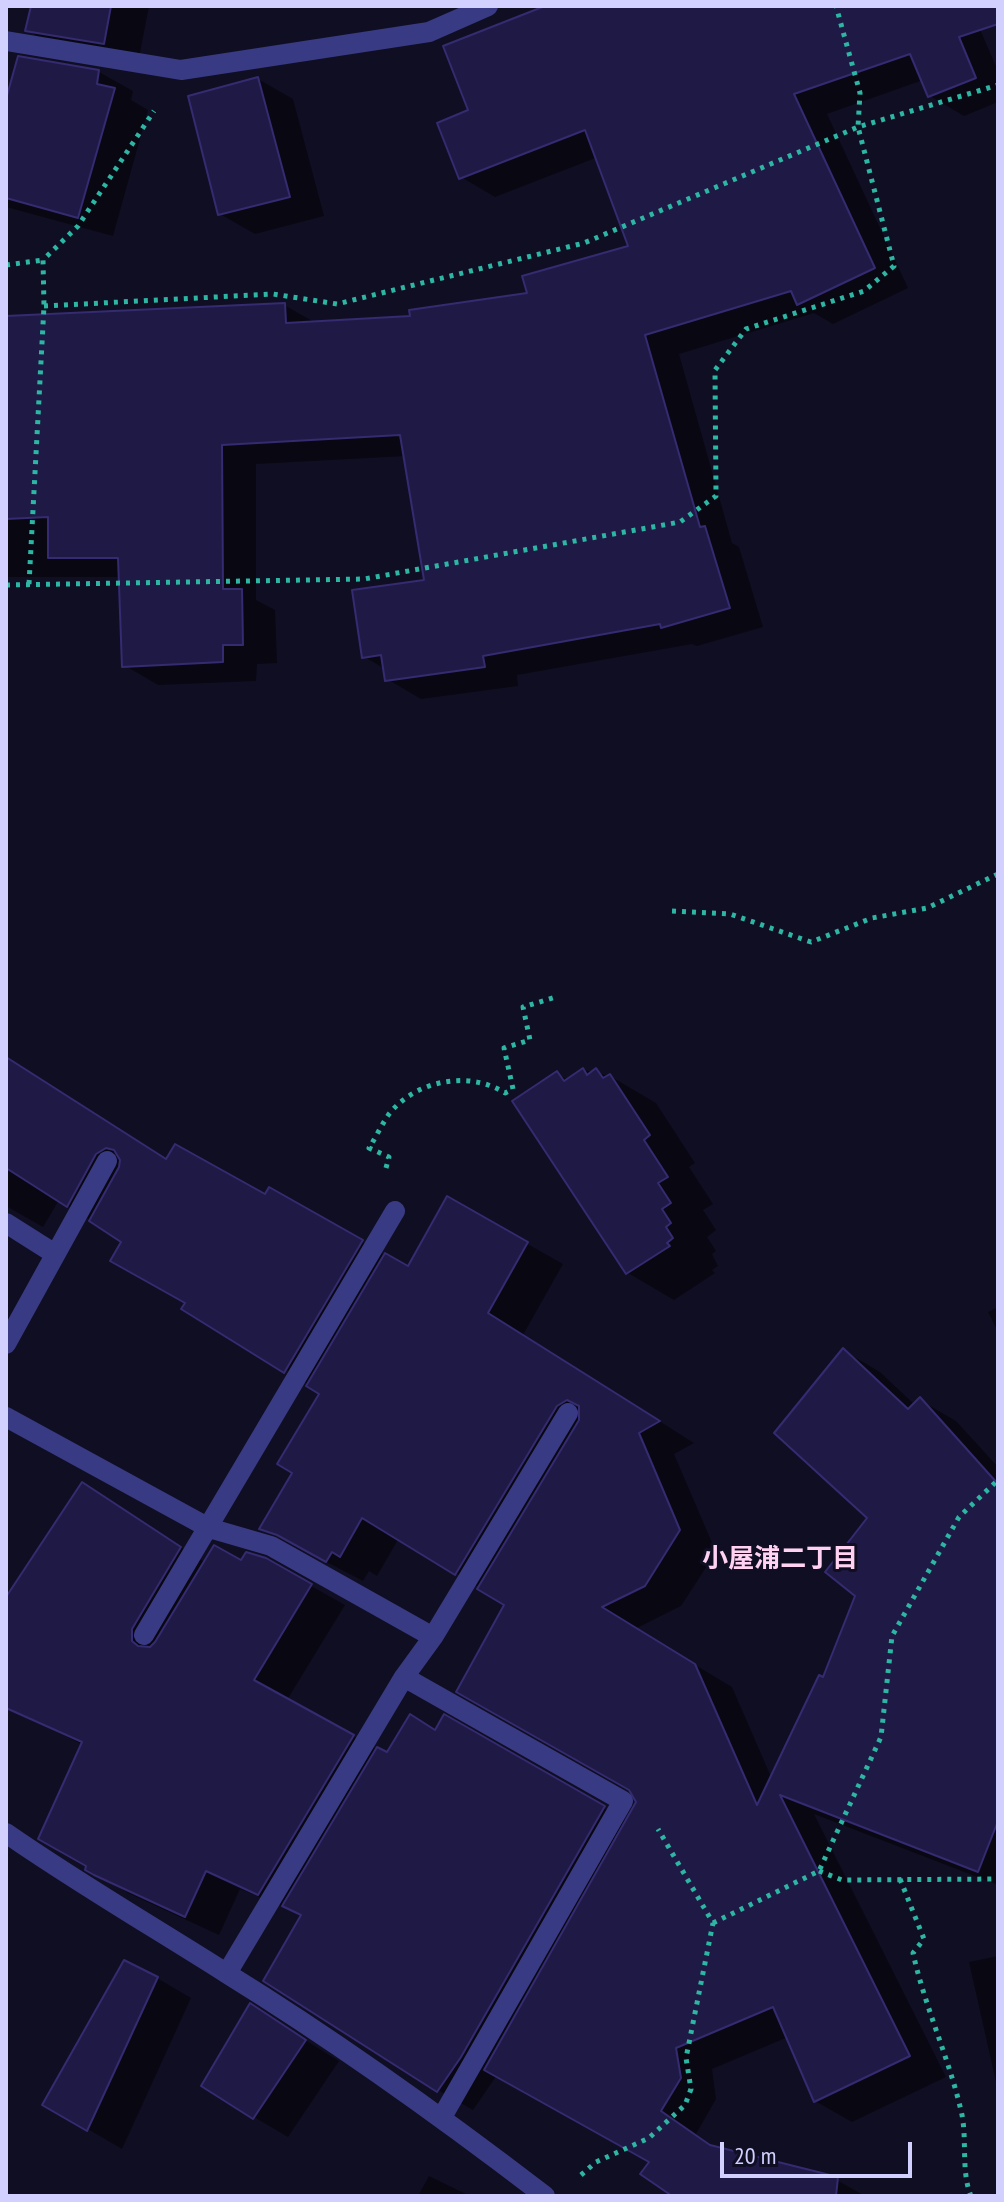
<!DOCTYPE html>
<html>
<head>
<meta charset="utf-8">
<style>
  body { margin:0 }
  #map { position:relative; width:1004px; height:2202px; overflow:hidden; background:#100e23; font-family:"PT Sans Narrow",sans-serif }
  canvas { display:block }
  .frame { position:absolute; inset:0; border:8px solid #d2d0ff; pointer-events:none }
  .scale { position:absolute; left:720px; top:2142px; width:192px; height:36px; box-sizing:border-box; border:4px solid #d2d0ff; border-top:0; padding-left:10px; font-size:24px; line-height:28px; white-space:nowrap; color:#d2d0ff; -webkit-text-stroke:6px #100e23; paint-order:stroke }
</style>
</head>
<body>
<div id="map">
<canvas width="1004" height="2202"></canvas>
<div class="frame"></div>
<div class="scale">20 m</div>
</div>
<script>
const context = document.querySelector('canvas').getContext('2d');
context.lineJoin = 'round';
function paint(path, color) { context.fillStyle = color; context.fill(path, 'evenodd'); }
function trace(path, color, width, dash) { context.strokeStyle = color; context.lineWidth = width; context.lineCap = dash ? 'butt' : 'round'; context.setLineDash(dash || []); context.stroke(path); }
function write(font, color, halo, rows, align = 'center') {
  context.font = font + ' "PT Sans Narrow","Noto Sans JP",sans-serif'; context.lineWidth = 6; context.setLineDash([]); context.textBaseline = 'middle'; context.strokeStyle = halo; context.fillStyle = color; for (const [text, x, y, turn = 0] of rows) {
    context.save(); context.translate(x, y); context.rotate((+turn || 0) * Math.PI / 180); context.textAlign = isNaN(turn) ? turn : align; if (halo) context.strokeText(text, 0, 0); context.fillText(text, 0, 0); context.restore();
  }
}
paint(new Path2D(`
  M 33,6 L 149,6 L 138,63 L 61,50 L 27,30 Z
  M 550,6 L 998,6 L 998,24 L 979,27 L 998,71 L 998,102 L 964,116 L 930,96 L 923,80 L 827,114 L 908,288 L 833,324 L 814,313 L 679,354 L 732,543 L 739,547 L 763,627 L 697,646 L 692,644 L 517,675 L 518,686 L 421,699 L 387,679 L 385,669 L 363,656 L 427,582 L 406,456 L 256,464 L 256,600 L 275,610 L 277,663 L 257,664 L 256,681 L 158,685 L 124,665 L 120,577 L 6,577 L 6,318 L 284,305 L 316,323 L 412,318 L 529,295 L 631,247 L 598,157 L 495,197 L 461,177 L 471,111 Z
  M 99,72 L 133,91 L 131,100 L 148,110 L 113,236 L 6,207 L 6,106 Z
  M 258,79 L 293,99 L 324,216 L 255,234 L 220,214 Z
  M 6,1060 L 168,1160 L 266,1197 L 270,1189 L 408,1268 L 448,1199 L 563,1264 L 523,1335 L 694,1443 L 674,1454 L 716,1552 L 681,1606 L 635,1629 L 732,1687 L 772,1779 L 824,1680 L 857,1595 L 870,1518 L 844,1351 L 880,1372 L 915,1405 L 920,1400 L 956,1421 L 998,1467 L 998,1885 L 814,1814 L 946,2077 L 852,2122 L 815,2101 L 788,2037 L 712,2069 L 716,2099 L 696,2134 L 719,2150 L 835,2179 L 865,2196 L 676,2196 L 651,2162 L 497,2075 L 473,2110 L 438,2090 L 303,1916 L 294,1911 L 240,1889 L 219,1935 L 130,1894 L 87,1869 L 83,1745 L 16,1711 L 6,1693 L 6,1601 L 83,1484 L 206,1563 L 265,1560 L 345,1605 L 287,1700 L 388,1755 L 436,1732 L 445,1717 L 627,1821 L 638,1802 L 506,1604 L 399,1538 L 377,1576 L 369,1571 L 363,1581 L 262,1528 L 295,1472 L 322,1394 L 188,1303 L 123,1241 L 59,1200 L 43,1227 L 6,1206 Z
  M 584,1070 L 610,1076 L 656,1103 L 695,1163 L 689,1167 L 713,1204 L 703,1210 L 716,1230 L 707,1237 L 716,1251 L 712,1254 L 718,1266 L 712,1270 L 715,1273 L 674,1300 L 628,1273 L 515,1101 L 557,1074 L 569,1080 Z
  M 998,1307 L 998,1332 L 988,1312 Z
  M 998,1956 L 998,2091 L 969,1962 Z
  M 157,1978 L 191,1998 L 122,2149 L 45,2104 Z
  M 250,2006 L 339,2061 L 288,2137 L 254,2117 Z
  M 429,2176 L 470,2196 L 418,2196 Z`), '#0007');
const building = new Path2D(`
  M 31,6 L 111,6 L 104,44 L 25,31 Z
  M 545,6 L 998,6 L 998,24 L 959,37 L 976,78 L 928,97 L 910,54 L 794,94 L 875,268 L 797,305 L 791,291 L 645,335 L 700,527 L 705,526 L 730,608 L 661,628 L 660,624 L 483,656 L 485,667 L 385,681 L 381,655 L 362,658 L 352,590 L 424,580 L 400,435 L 222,445 L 223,589 L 242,589 L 243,645 L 223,645 L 223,662 L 122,667 L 118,558 L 48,558 L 48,517 L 6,519 L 6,316 L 285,303 L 286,323 L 410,316 L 409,310 L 527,293 L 522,276 L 628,246 L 585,130 L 459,179 L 437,123 L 468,110 L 443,46 Z
  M 18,56 L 99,70 L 97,84 L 115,88 L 78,218 L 6,198 L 6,99 Z
  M 258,77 L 290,197 L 218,215 L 188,96 Z
  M 6,1057 L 166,1159 L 175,1144 L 265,1194 L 269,1187 L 363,1240 L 284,1373 L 181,1309 L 185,1303 L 110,1261 L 121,1242 L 89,1221 L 119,1167 L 120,1160 L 114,1150 L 106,1148 L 96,1154 L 67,1207 L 6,1168 Z
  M 583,1068 L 587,1075 L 596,1068 L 603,1078 L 610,1074 L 650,1135 L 644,1140 L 668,1177 L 658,1183 L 671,1203 L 662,1209 L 671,1223 L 666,1227 L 673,1238 L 667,1243 L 670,1246 L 626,1274 L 512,1101 L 557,1071 L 564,1081 Z
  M 447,1196 L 528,1242 L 488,1313 L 660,1421 L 639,1433 L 680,1530 L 645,1586 L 602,1607 L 695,1664 L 757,1805 L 819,1675 L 823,1677 L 855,1596 L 825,1572 L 867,1518 L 774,1433 L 843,1348 L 908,1409 L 920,1397 L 998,1484 L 998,1821 L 978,1872 L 780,1795 L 910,2056 L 814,2102 L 773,2007 L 676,2048 L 681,2078 L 661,2111 L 710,2145 L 838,2177 L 836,2196 L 672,2196 L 640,2174 L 649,2162 L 484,2070 L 636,1802 L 629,1790 L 456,1692 L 504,1605 L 477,1589 L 579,1420 L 579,1406 L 567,1400 L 557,1406 L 455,1575 L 362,1518 L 340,1557 L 332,1552 L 326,1562 L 277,1535 L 259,1529 L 292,1473 L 277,1464 L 319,1394 L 306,1386 L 385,1253 L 408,1266 Z
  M 82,1482 L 181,1547 L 132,1629 L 132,1641 L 138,1646 L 150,1647 L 155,1642 L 214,1545 L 241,1560 L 246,1552 L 266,1558 L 312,1584 L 254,1680 L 354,1735 L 258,1895 L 206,1871 L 185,1917 L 94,1875 L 85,1870 L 86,1866 L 38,1839 L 82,1742 L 6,1708 L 6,1597 Z
  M 410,1714 L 435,1730 L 444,1714 L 605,1806 L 461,2057 L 437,2092 L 263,1981 L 301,1915 L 282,1906 L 377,1747 L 387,1752 Z
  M 124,1960 L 158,1977 L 87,2131 L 42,2105 Z
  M 250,2003 L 306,2040 L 253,2119 L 201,2086 Z`);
paint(building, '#1f1a45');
trace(building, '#342b71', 2);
trace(new Path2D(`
  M 6,265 L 43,260
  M 44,306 L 273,294 L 337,304 L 584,243 L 858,127 L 998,85
  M 29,584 L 44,306 L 43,260 L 78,226 L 154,111
  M 6,585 L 364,579 L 680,522 L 716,496 L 715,370 L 746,329 L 864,291 L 894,266 L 858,127 L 860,93 L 836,6
  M 672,911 L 730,914 L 811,942 L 872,918 L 927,908 L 998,874
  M 386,1168 L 389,1157 L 369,1148 C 376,1137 382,1124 389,1114 C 416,1080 469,1070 505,1093 L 513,1089 L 504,1048 L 530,1040 L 523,1007 L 556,997
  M 819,1871 L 842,1880 L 998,1879
  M 900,1879 L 924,1939 L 913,1953 C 925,2008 950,2060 962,2115 C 967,2141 961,2172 971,2196
  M 713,1923 L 819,1871 L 881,1737 L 892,1636 L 959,1517 L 998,1480
  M 581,2175 L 596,2162 L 649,2138 L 685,2105 L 691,2089 L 686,2058 L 713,1923 L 658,1829`), '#2db6a4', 5, [4, 6]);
trace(new Path2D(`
  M 6,41 L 181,70 L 429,32 L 488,6
  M 6,1223 L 55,1254
  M 6,1344 L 107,1161
  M 6,1417 L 209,1528 L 271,1546 L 433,1637
  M 144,1635 L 395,1211
  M 404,1677 L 623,1801 L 442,2117
  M 6,1833 C 78,1883 152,1926 226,1973 C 336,2041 442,2117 545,2196
  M 227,1973 L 404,1677 L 433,1637 L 568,1413`), '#383b83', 20);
write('bold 26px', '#ffd2f2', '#100e23', [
  ["小屋浦二丁目",780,1560]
]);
</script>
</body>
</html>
